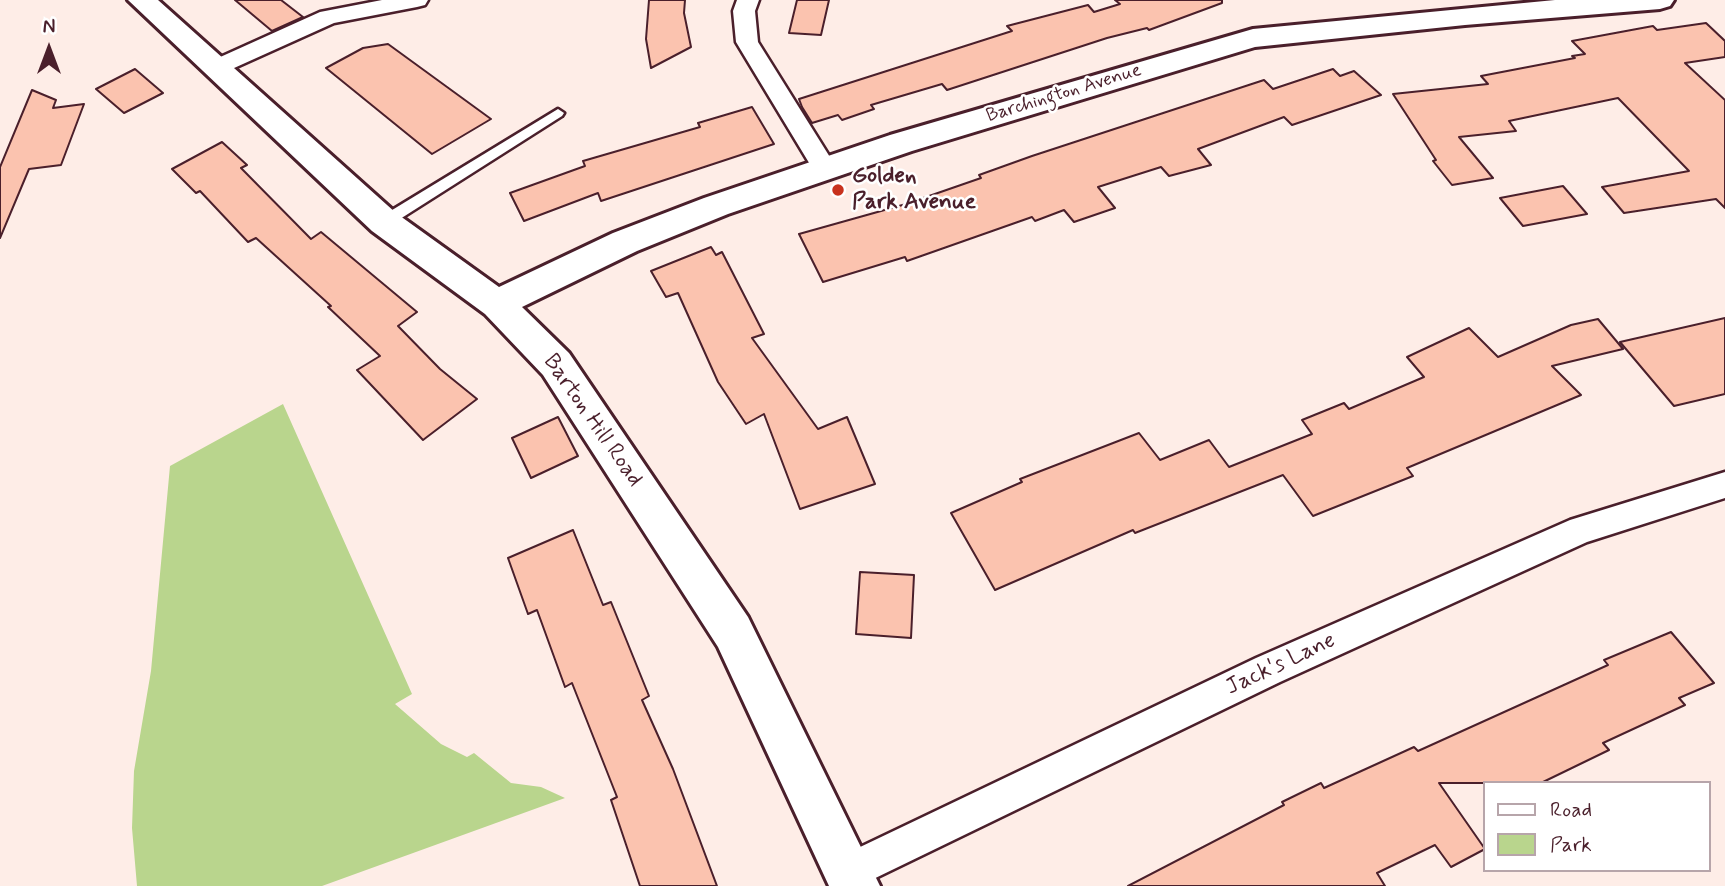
<!DOCTYPE html>
<html>
<head>
<meta charset="utf-8">
<style>
  body { margin:0 }
  #map { position:relative; width:1725px; height:886px; overflow:hidden; background:#feede7; font-family:Mynerve,sans-serif }
  canvas { display:block }
  .legend { position:absolute; left:1483px; top:781px; width:228px; height:91px; box-sizing:border-box; background:#fff; border:2px solid #b7a5aa; margin:0; padding:9px 12px; list-style:none; font-size:21px; color:#4a1f2b }
  .legend li { display:flex; align-items:center; gap:14px; height:35px }
  .legend b { width:35px; border:2px solid #b7a5aa }
  .north { position:absolute; left:14px; top:14px; width:70px; height:70px; -webkit-text-stroke:5px #fff; paint-order:stroke; rotate:0deg; font-size:19px; font-weight:700; line-height:28px; text-align:center; color:#4a1f2b }
  .north::after { content:''; display:block; margin:auto; width:24px; height:32px; background:#4a1f2b; clip-path:polygon(50% 0,100% 100%,50% 72%,0 100%) }
</style>
</head>
<body>
<div id="map">
<canvas width="1725" height="886"></canvas>
<ul class="legend">
<li><b style="height:9px;background:#fff"></b>Road</li>
<li><b style="height:19px;background:#b9d58d"></b>Park</li>
</ul>
<div class="north">N</div>
</div>
<script>
const context = document.querySelector('canvas').getContext('2d');
context.lineJoin = 'round';
function paint(path, color) { context.fillStyle = color; context.fill(path, 'evenodd'); }
function trace(path, color, width, dash) { context.strokeStyle = color; context.lineWidth = width; context.lineCap = dash ? 'butt' : 'round'; context.setLineDash(dash || []); context.stroke(path); }
function write(font, color, halo, rows, align = 'center') {
  context.font = font + ' Mynerve,sans-serif'; context.lineWidth = 5; context.setLineDash([]); context.textBaseline = 'middle'; context.strokeStyle = halo; context.fillStyle = color; for (const [text, x, y, turn = 0] of rows) {
    context.save(); context.translate(x, y); context.rotate((+turn || 0) * Math.PI / 180); context.textAlign = isNaN(turn) ? turn : align; if (halo) context.strokeText(text, 0, 0); context.fillText(text, 0, 0); context.restore();
  }
}
paint(new Path2D(`
  M 283,404 L 412,694 L 395,704 L 441,744 L 467,757 L 474,753 L 511,783 L 541,787 L 565,798 L 322,886 L 137,886 L 132,828 L 134,771 L 151,671 L 170,466 Z`), '#b9d58d');
const building = new Path2D(`
  M 235,0 L 281,0 L 303,17 L 272,31 Z
  M 649,0 L 685,0 L 684,13 L 691,47 L 651,68 L 646,39 Z
  M 797,0 L 829,0 L 821,35 L 789,33 Z
  M 1115,0 L 1222,0 L 1222,3 L 1149,30 L 1147,28 L 1107,38 L 947,90 L 942,84 L 871,105 L 874,109 L 842,120 L 838,115 L 812,123 L 802,107 L 799,99 L 1012,31 L 1007,26 L 1088,5 L 1094,12 L 1120,4 Z
  M 1706,23 L 1725,41 L 1725,57 L 1685,63 L 1725,100 L 1725,208 L 1716,199 L 1624,213 L 1602,187 L 1689,171 L 1618,98 L 1509,121 L 1516,131 L 1459,137 L 1493,178 L 1452,185 L 1433,161 L 1436,160 L 1393,94 L 1488,84 L 1481,76 L 1575,58 L 1572,56 L 1585,54 L 1572,41 L 1653,26 L 1657,30 Z
  M 388,44 L 491,119 L 432,154 L 326,68 L 363,48 Z
  M 135,69 L 163,93 L 124,113 L 96,89 Z
  M 1333,69 L 1340,76 L 1354,71 L 1381,95 L 1292,125 L 1284,117 L 1198,149 L 1211,165 L 1169,176 L 1161,167 L 1098,187 L 1115,208 L 1074,222 L 1064,210 L 1035,221 L 1032,217 L 907,261 L 905,257 L 823,282 L 799,234 L 906,204 L 981,178 L 979,175 L 1032,156 L 1264,80 L 1273,89 Z
  M 32,90 L 56,100 L 53,108 L 84,104 L 61,165 L 29,169 L 0,238 L 0,167 Z
  M 752,107 L 774,144 L 601,201 L 598,193 L 524,221 L 510,193 L 585,166 L 583,161 L 700,127 L 698,123 Z
  M 222,142 L 247,165 L 241,168 L 311,239 L 321,232 L 417,312 L 398,326 L 440,369 L 477,399 L 423,440 L 357,370 L 380,356 L 328,307 L 331,306 L 256,238 L 248,242 L 200,191 L 196,193 L 172,169 Z
  M 1563,186 L 1587,214 L 1523,226 L 1500,198 Z
  M 711,247 L 716,255 L 722,252 L 764,334 L 752,338 L 818,429 L 847,417 L 875,484 L 800,509 L 764,414 L 746,424 L 718,382 L 678,293 L 666,297 L 651,271 Z
  M 1725,318 L 1725,394 L 1674,406 L 1620,342 Z
  M 1598,319 L 1623,349 L 1552,366 L 1581,395 L 1407,468 L 1413,476 L 1313,516 L 1283,475 L 1135,533 L 1133,530 L 995,590 L 951,513 L 1022,482 L 1020,479 L 1139,433 L 1160,460 L 1209,440 L 1229,467 L 1312,434 L 1302,420 L 1344,403 L 1349,409 L 1424,377 L 1407,357 L 1469,328 L 1498,357 L 1571,325 Z
  M 558,417 L 578,456 L 531,478 L 512,438 Z
  M 573,530 L 603,605 L 611,602 L 649,696 L 642,700 L 673,769 L 717,886 L 640,886 L 611,800 L 617,797 L 572,683 L 565,687 L 537,610 L 528,614 L 508,558 Z
  M 860,572 L 914,575 L 911,638 L 856,634 Z
  M 1671,632 L 1714,683 L 1679,698 L 1685,705 L 1603,743 L 1609,750 L 1541,783 L 1439,783 L 1485,849 L 1451,867 L 1435,845 L 1377,873 L 1385,886 L 1128,886 L 1284,805 L 1282,802 L 1321,783 L 1324,788 L 1414,747 L 1418,751 L 1608,665 L 1604,660 Z`);
paint(building, '#fbc3af');
trace(building, '#4a1f2b', 2);
const lane = new Path2D(`
  M 558,109 L 564,113 L 562,116 L 389,226 L 379,226 L 377,222 L 379,218 Z`);
const street = new Path2D(`
  M 382,0 L 428,0 L 425,5 L 417,7 L 334,23 L 223,73 L 215,75 L 207,73 L 204,68 L 207,63 L 320,12 Z
  M 737,0 L 759,0 L 755,11 L 758,42 L 838,170 L 835,176 L 826,179 L 817,176 L 736,42 L 733,11 Z
  M 1725,472 L 1725,498 L 1587,542 L 1280,682 L 861,885 L 835,885 L 829,872 L 835,859 L 1256,658 L 1570,520 Z`);
const secondary = new Path2D(`
  M 128,0 L 158,0 L 396,213 L 499,287 L 613,233 L 704,198 L 890,135 L 1253,29 L 1555,0 L 1674,0 L 1670,6 L 1660,9 L 1465,25 L 1255,47 L 912,151 L 728,214 L 637,251 L 522,307 L 569,353 L 748,617 L 880,886 L 829,886 L 718,647 L 543,375 L 485,314 L 372,231 Z`);
trace(lane, '#4a1f2b', 5);
trace(street, '#4a1f2b', 5);
trace(secondary, '#4a1f2b', 6);
paint(lane, '#fff');
paint(street, '#fff');
paint(secondary, '#fff');
for (const [x, y, r, color] of [
  [838,190,7,"#c8321e"]
]) { const dot = new Path2D(); dot.arc(x, y, r, 0, 2 * Math.PI); context.fillStyle = color; context.fill(dot); trace(dot, '#fff', 2.5); }
write('19px', '#4a1f2b', '#fff', [
  ["Barchington Avenue",1064,94,-17]
]);
write('bold 23px', '#4a1f2b', '#fff', [
  ["Golden",852,177],
  ["Park Avenue",852,203]
], 'left');
write('23px', '#4a1f2b', '#fff', [
  ["Barton Hill Road",592,421,55],
  ["Jack's Lane",1281,665,-25]
]);
</script>
</body>
</html>
